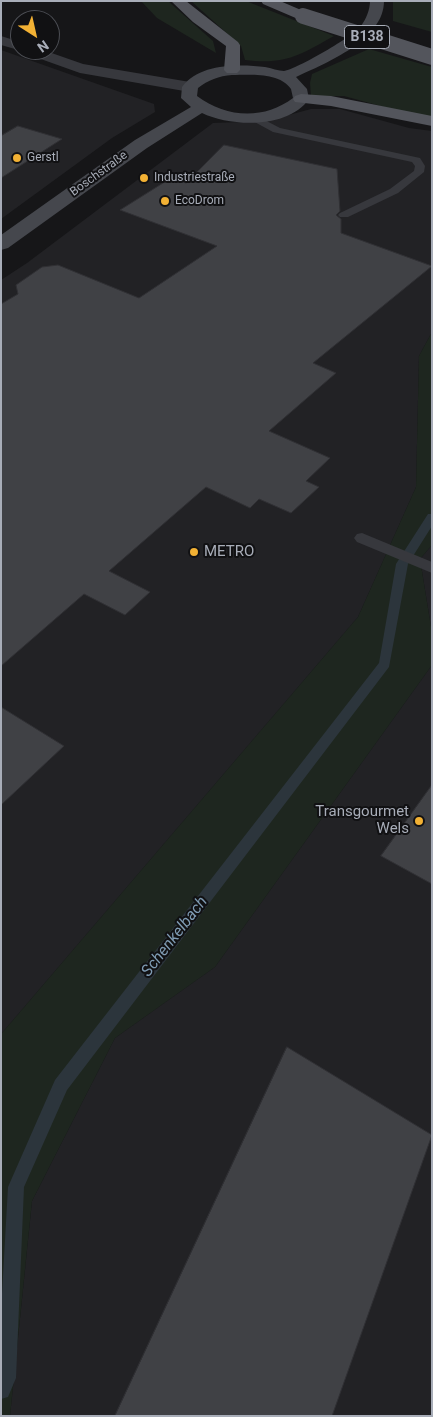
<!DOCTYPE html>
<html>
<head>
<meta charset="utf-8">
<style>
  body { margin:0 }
  #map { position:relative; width:433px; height:1417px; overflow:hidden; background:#161618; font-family:Roboto,sans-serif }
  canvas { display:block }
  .frame { position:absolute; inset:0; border:2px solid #a8adb8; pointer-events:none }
  .north { position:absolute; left:10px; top:10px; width:50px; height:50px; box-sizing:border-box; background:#111113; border:1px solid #4d4f55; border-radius:50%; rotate:145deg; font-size:14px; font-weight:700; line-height:20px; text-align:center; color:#a8adb8 }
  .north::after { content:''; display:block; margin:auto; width:18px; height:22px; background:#f2b134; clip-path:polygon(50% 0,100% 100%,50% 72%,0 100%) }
</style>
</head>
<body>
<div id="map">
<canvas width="433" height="1417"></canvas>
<div class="frame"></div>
<div class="north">N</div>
</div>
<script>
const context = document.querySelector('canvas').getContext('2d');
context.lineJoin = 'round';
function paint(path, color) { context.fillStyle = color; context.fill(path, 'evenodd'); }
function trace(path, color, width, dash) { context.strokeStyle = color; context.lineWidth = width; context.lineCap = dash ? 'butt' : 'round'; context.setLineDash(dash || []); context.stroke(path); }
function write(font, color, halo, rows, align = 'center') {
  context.font = font + ' Roboto,sans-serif'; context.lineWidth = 4; context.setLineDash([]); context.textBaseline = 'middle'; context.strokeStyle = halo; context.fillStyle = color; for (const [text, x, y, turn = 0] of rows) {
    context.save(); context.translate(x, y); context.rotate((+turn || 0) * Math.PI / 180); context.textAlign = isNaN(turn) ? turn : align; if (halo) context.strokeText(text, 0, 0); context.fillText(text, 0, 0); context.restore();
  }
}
paint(new Path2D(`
  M 1,50 L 154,104 L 155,112 L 112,138 L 1,219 Z
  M 311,109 L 340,109 L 409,128 L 432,131 L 432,332 L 419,356 L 416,487 L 358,617 L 2,1033 L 1,280 L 27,263 L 213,123 L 267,121 Z
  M 432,545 L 432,633 L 420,559 Z
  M 432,665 L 432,1416 L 10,1416 L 32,1201 L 115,1038 L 215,967 Z`), '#222225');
paint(new Path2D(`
  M 141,1 L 168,1 L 213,41 L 216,53 L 157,18 Z
  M 191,1 L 246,1 L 334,36 C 300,55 286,65 245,60 L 241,46 Z
  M 393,1 L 432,1 L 432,32 L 393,21 Z
  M 369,49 L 432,67 L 432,117 L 410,114 L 344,96 L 311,96 L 310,83 L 312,74 Z
  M 432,332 L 432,545 L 420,559 L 432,633 L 432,665 L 215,967 L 115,1038 L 32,1201 L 10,1416 L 1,1416 L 2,1033 L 358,617 L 416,487 L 419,356 Z`), '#1e261f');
paint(new Path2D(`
  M 428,514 L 432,514 L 432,526 L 408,564 L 389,667 L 67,1090 L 24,1187 L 16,1378 L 8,1397 L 1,1399 L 1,1311 L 8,1187 L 55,1080 L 379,663 L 396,564 Z`), '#2c353c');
const building = new Path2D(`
  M 18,126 L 62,139 L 1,178 L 1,136 Z
  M 224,145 L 337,169 L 340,211 L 336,215 L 341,219 L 341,233 L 432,266 L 313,363 L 336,373 L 269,431 L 330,458 L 306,481 L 319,487 L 291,513 L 259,499 L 250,508 L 206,487 L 109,571 L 150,592 L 125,615 L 84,594 L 1,666 L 1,304 L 18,294 L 16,285 L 42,267 L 58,265 L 139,298 L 217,246 L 120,210 L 171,178 L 186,183 Z
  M 1,707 L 64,746 L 1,805 Z
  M 432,785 L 432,884 L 381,856 Z
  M 287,1047 L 432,1135 L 332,1416 L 115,1416 Z`);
paint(building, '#404145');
trace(building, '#303034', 1);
paint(new Path2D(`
  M 255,115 L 280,128 L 420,158 L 425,166 L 424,172 L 398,193 L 348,217 L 340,217 L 338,215 L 340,213 L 390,189 L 414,171 L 415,166 L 412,162 L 273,132 L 251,120 L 250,118 L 251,116 Z
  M 362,533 L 432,562 L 432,573 L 357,542 L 354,538 L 357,534 Z`), '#37383d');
paint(new Path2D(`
  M 1,36 L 20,42 L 20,50 L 43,50 L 83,64 L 190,82 L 195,84 L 198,87 L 195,90 L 190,92 L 80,73 L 24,53 L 22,51 L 1,45 Z`), '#37383d');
paint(new Path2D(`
  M 370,1 L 384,1 C 384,40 326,63 296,77 L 307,89 L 309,99 C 288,129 231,127 202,113 L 147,148 L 8,248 L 1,250 L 1,235 L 135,140 L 191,107 L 181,98 L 182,87 C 199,63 240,64 265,67 C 271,68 279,71 284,71 C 297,69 354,36 361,26 C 366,19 370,10 370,1 ZM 232,75 C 251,75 279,72 291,89 L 293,98 C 264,120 226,118 197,96 L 198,88 C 208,80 219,76 232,75 Z`), '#45474d');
paint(new Path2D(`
  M 171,1 L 186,1 L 238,42 L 240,45 L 240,70 L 237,73 L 227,73 L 224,70 L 226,46 L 193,22 Z
  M 261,1 L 280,1 L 308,13 L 310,16 L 308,19 L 298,19 L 263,4 Z
  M 301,94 L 331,96 L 432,116 L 432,126 L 331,106 L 295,102 L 293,99 L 295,96 Z`), '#53555c');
trace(new Path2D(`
  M 303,16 L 432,57`), '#53555c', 16);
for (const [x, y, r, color] of [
  [17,158,5,"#f2b134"],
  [144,178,5,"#f2b134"],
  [165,201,5,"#f2b134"],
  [194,552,5,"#f2b134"],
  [419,821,5,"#f2b134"]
]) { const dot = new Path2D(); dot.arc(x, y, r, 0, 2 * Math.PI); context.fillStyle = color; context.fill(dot); trace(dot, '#111113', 2); }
write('12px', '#a8adb8', '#111113', [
  ["Gerstl",27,158],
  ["Industriestraße",154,178],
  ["EcoDrom",175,201]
], 'left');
write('12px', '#a8adb8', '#111113', [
  ["Boschstraße",99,174,-36]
]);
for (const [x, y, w] of [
  [367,37,45]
]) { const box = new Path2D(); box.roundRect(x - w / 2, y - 11.5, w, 23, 4); context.fillStyle = '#111113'; context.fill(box); trace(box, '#a8adb8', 1); }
write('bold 14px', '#a8adb8', null, [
  ["B138",367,37]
]);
write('15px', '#a8adb8', '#111113', [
  ["METRO",204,552],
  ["Transgourmet",409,812,"right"],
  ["Wels",409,829,"right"]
], 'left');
write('italic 16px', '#7f9bb3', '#111113', [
  ["Schenkelbach",175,937,-52]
]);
</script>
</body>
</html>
